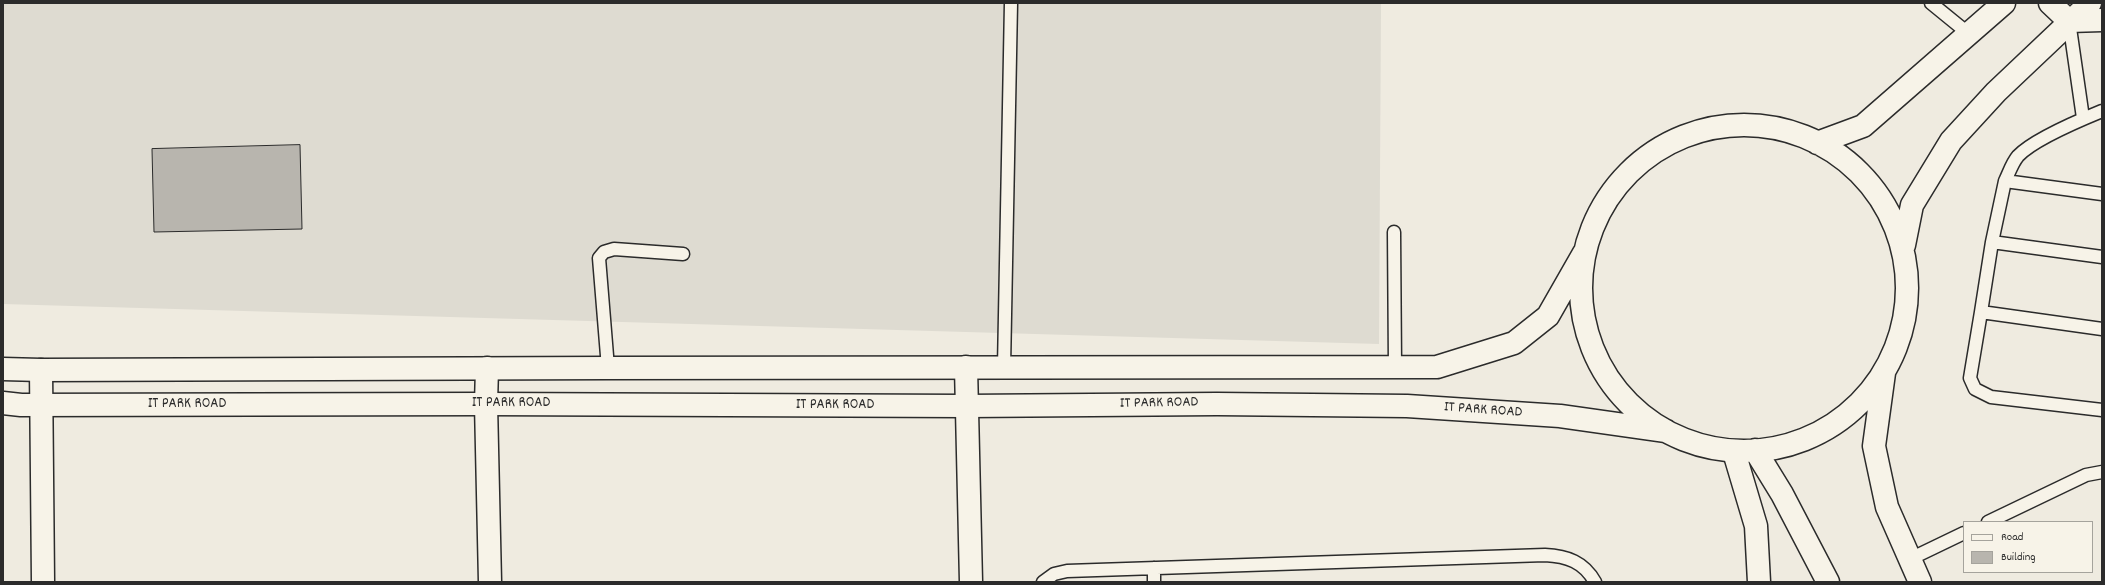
<!DOCTYPE html>
<html>
<head>
<meta charset="utf-8">
<style>
  body { margin:0 }
  #map { position:relative; width:2105px; height:585px; overflow:hidden; background:#efebe0; font-family:Dekko,sans-serif }
  canvas { display:block }
  .frame { position:absolute; inset:0; border:4px solid #2b2b2b; pointer-events:none }
  .legend { position:absolute; left:1963px; top:521px; width:130px; height:52px; box-sizing:border-box; background:#f7f3e8; border:1px solid #a5a39c; margin:0; padding:5px 7px; list-style:none; font-size:12px; color:#2b2b2b }
  .legend li { display:flex; align-items:center; gap:8px; height:20px }
  .legend b { width:20px; border:1px solid #a5a39c }
</style>
</head>
<body>
<div id="map">
<canvas width="2105" height="585"></canvas>
<div class="frame"></div>
<ul class="legend">
<li><b style="height:5px;background:#f7f3e8"></b>Road</li>
<li><b style="height:11px;background:#b8b5ae"></b>Building</li>
</ul>
</div>
<script>
const context = document.querySelector('canvas').getContext('2d');
context.lineJoin = 'round';
function paint(path, color) { context.fillStyle = color; context.fill(path, 'evenodd'); }
function trace(path, color, width, dash) { context.strokeStyle = color; context.lineWidth = width; context.lineCap = dash ? 'butt' : 'round'; context.setLineDash(dash || []); context.stroke(path); }
function write(font, color, halo, rows, align = 'center') {
  context.font = font + ' Dekko,sans-serif'; context.lineWidth = 4; context.setLineDash([]); context.textBaseline = 'middle'; context.strokeStyle = halo; context.fillStyle = color; for (const [text, x, y, turn = 0] of rows) {
    context.save(); context.translate(x, y); context.rotate((+turn || 0) * Math.PI / 180); context.textAlign = isNaN(turn) ? turn : align; if (halo) context.strokeText(text, 0, 0); context.fillText(text, 0, 0); context.restore();
  }
}
paint(new Path2D(`
  M 3,3 L 1381,3 L 1379,344 L 3,304 Z`), '#dedbd1');
const building = new Path2D(`
  M 300,145 L 302,229 L 154,232 L 152,149 Z`);
paint(building, '#b8b5ae');
trace(building, '#2b2b2b', 1);
const service = new Path2D(`
  M 1931,3 L 1969,34
  M 2069,21 L 2083,118
  M 2102,111 C 2080,120 2034,139 2018,156 C 2012,163 2009,173 2005,181 L 2102,194
  M 2005,181 L 1992,242 L 2102,257
  M 1394,232 L 1395,367
  M 1992,242 L 1981,312 L 2102,329
  M 1981,312 L 1970,378 L 1975,389 L 1991,397 L 2102,410
  M 1004,367 L 1011,3
  M 608,368 L 599,258 L 604,252 L 614,249 L 683,254
  M 1988,522 L 2086,475 L 2102,472
  M 1910,559 L 1964,533
  M 1043,582 L 1054,574 L 1067,571 L 1545,555 C 1567,556 1584,562 1595,582
  M 1154,582 L 1154,568`);
const minor = new Path2D(`
  M 966,367 L 971,582
  M 487,368 L 486,404 L 490,582
  M 41,370 L 43,582
  M 1734,452 L 1756,526 L 1759,582`);
const tertiary = new Path2D(`
  M 2050,3 L 2069,21 L 2102,20
  M1581 288a163 163 0 1 1 326 0a163 163 0 1 1-326 0Z
  M 1817,143 L 1863,126 L 2004,3
  M 1904,245 L 1912,205 L 1951,141 L 1996,92 L 2090,3
  M 3,369 L 41,370 L 608,368 L 1437,367 L 1514,343 L 1548,316 L 1584,253
  M 1884,373 L 1874,446 L 1887,507 L 1920,582
  M 3,403 L 21,405 L 486,404 L 966,406 L 1217,404 L 1407,406 L 1560,416 L 1666,431
  M 1755,450 L 1782,494 L 1828,582`);
trace(service, '#2b2b2b', 15);
trace(minor, '#2b2b2b', 25);
trace(tertiary, '#2b2b2b', 25);
trace(service, '#f7f3e8', 12);
trace(minor, '#f7f3e8', 22);
trace(tertiary, '#f7f3e8', 22);
write('15px', '#2b2b2b', '#f7f3e8', [
  ["IT PARK ROAD",511,404],
  ["IT PARK ROAD",1159,404,-1],
  ["IT PARK ROAD",187,405],
  ["IT PARK ROAD",835,406],
  ["IT PARK ROAD",1483,411,4]
]);
</script>
</body>
</html>
